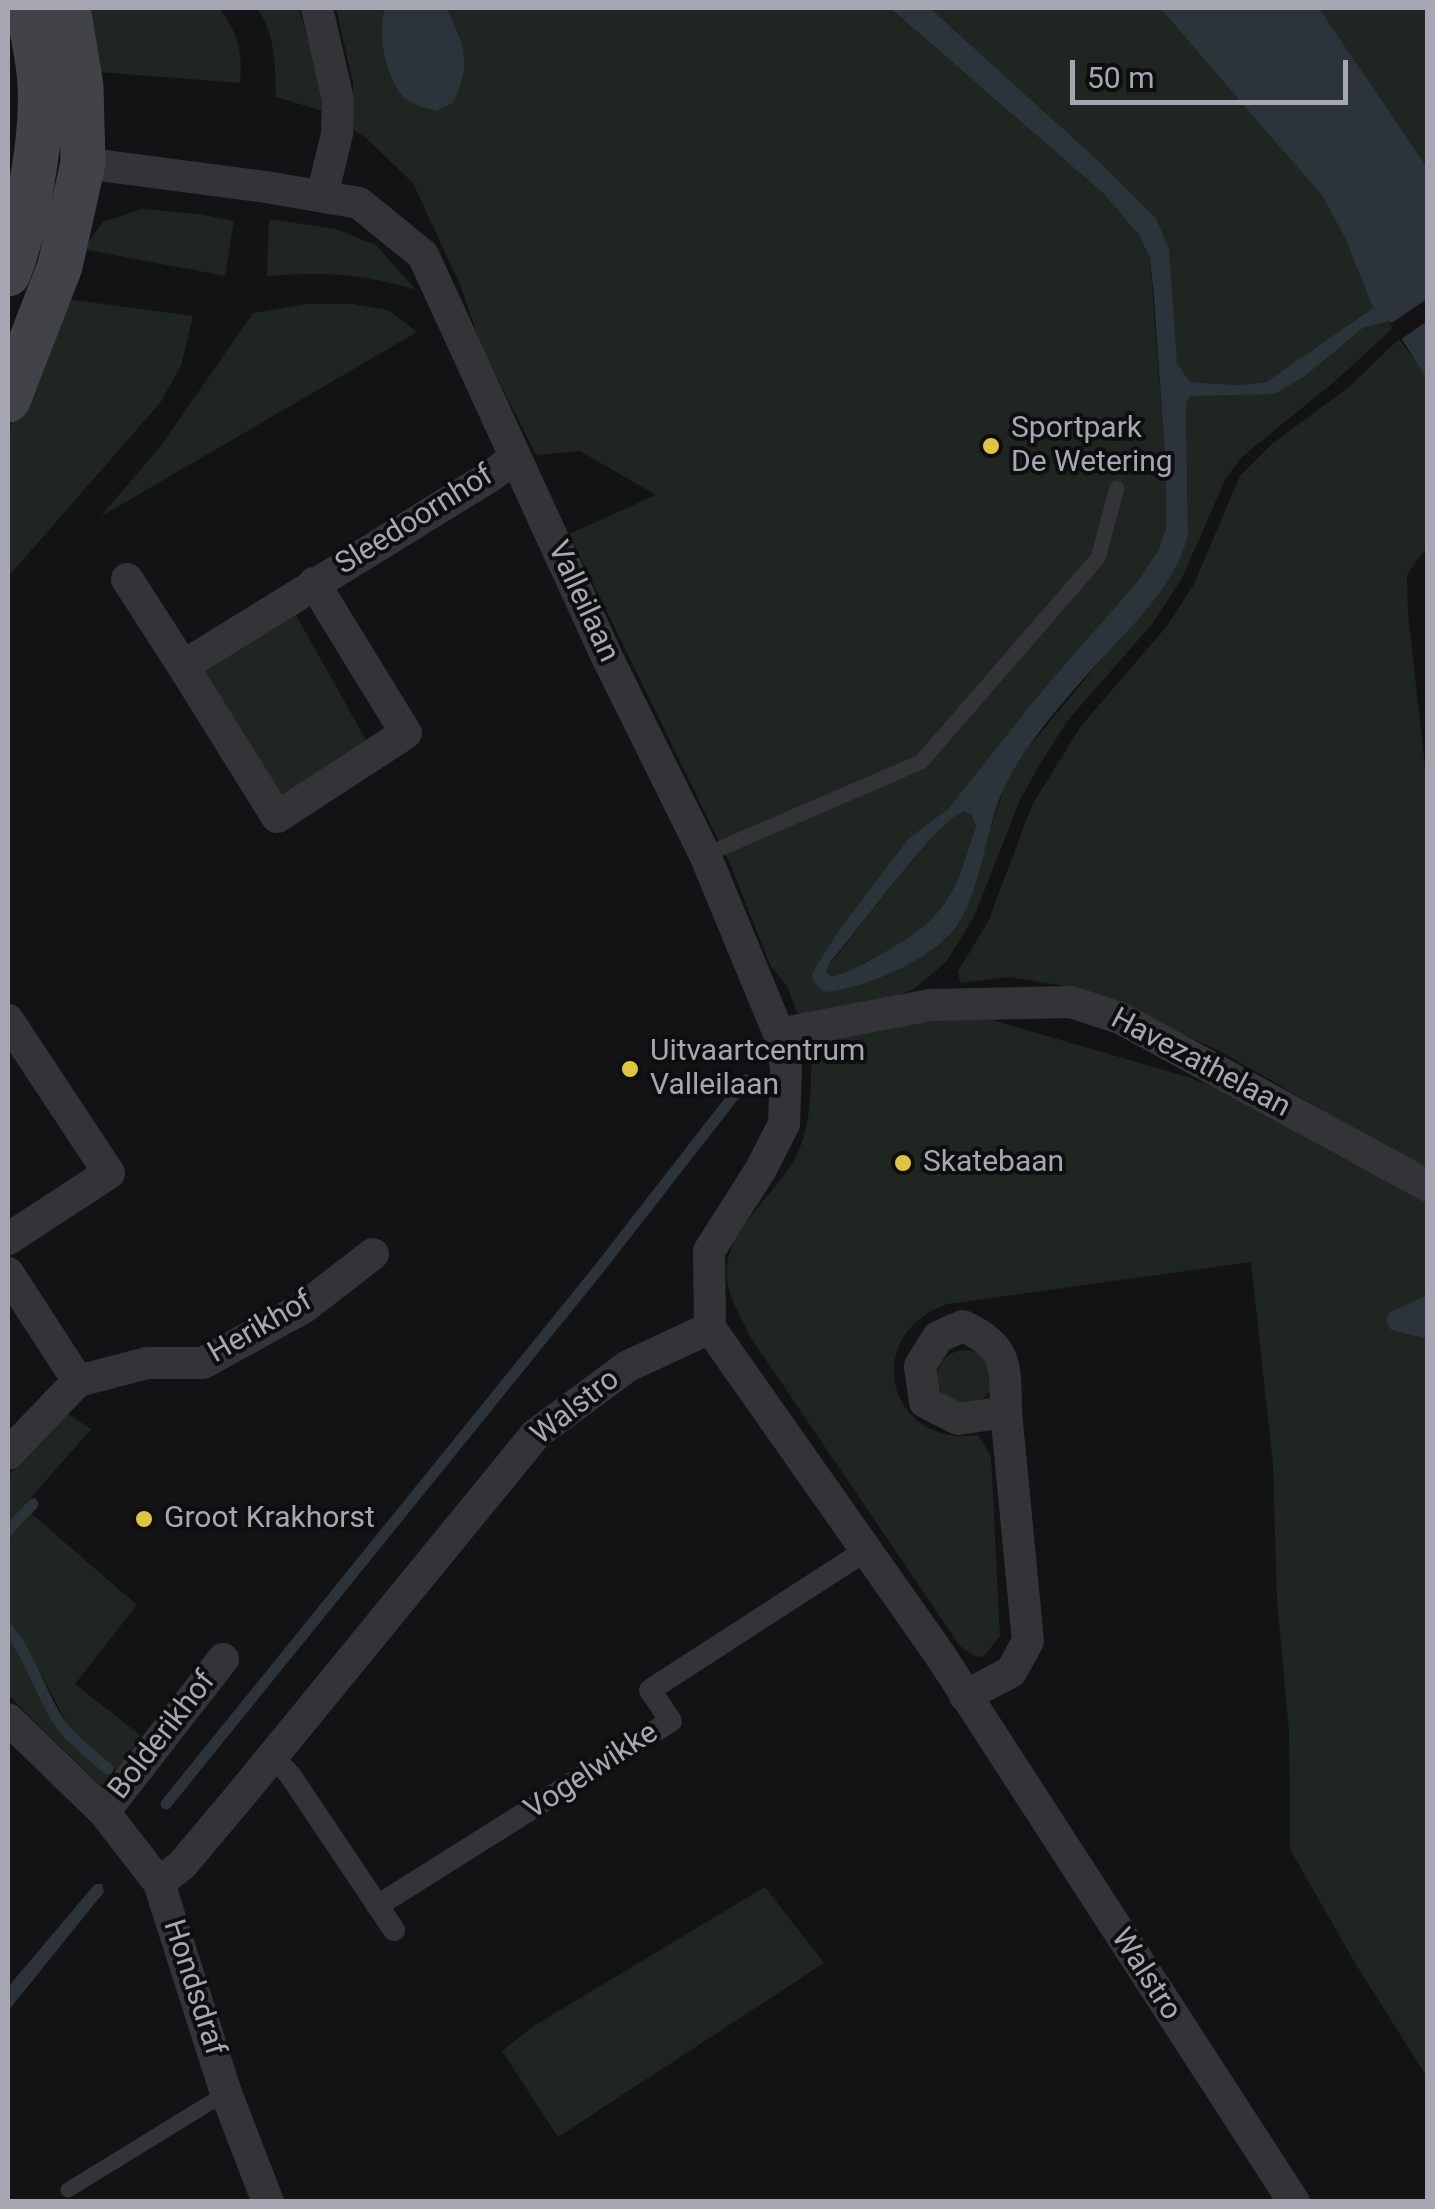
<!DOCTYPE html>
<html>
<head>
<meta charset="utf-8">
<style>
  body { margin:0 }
  #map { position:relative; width:1435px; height:2209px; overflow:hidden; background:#131214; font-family:Roboto,sans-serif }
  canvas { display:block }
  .frame { position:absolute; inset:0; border:10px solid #a6a7b3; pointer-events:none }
  .scale { position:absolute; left:1070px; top:60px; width:278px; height:45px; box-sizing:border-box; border:5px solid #a6a7b3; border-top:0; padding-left:12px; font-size:30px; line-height:35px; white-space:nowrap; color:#a6a7b3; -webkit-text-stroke:8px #0e0e0f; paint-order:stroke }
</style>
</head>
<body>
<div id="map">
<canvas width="1435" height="2209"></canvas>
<div class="frame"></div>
<div class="scale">50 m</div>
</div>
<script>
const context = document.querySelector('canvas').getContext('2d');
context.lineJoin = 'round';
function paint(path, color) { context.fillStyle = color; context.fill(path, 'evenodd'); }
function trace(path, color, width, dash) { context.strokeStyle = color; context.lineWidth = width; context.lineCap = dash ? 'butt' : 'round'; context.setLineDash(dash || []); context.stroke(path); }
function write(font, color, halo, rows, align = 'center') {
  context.font = font + ' Roboto,sans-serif'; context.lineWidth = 8; context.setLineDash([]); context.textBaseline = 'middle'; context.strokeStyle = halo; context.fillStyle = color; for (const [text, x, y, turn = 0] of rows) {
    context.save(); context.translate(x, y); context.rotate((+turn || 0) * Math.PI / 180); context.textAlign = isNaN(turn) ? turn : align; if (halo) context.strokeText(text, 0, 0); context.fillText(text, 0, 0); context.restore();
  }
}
paint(new Path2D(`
  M 88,8 L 219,8 C 238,33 243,51 240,83 L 99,72 Z
  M 257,8 L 299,8 L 321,86 L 323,111 L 276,97 C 275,64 276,36 257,8 Z
  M 336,8 L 385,8 C 375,36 388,85 412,103 L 460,37 L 447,8 L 890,8 L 1104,194 L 1139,235 L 1150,258 L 1165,455 L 1166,528 L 1158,551 L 1137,582 L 1041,692 L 979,774 L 949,808 L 909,838 L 841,927 L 812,973 L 824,992 L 958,925 L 1006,782 L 1028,748 L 1171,575 L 1188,535 L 1186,404 L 1190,396 L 1220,394 L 1304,377 L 1363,328 L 1390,321 L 1394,327 L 1341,376 L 1242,457 L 1226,478 L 1182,578 L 1153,623 L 1068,720 L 1040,764 L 1020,800 L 974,917 L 946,962 L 914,989 L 840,1019 L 820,1021 L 797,1013 L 787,986 L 771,967 L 731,866 L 569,534 L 656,495 L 580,451 L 536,455 L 480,343 L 461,287 L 413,183 L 366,138 L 351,128 L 353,83 Z
  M 930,8 L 1160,8 L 1323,197 L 1345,238 L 1373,308 L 1266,382 L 1238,385 L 1190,382 L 1177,363 L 1156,218 L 1104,166 Z
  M 1319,8 L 1427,8 L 1427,167 Z
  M 142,209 L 199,214 L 234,221 L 225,276 L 83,249 L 103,222 Z
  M 269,219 L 336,229 L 376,245 L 416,290 C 360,273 325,272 267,276 Z
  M 66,299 L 193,316 L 181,366 L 160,403 L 8,577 L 8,431 L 44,358 Z
  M 307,304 L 353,304 L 388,310 L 417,332 L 100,517 L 160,447 L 253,313 Z
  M 1399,339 L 1428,379 L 1427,547 L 1407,575 L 1408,614 L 1428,794 L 1427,1167 L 1376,1141 L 1218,1050 L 1078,988 L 1008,977 L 960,983 L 958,971 L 988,922 L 1032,805 L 1081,726 L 1167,626 L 1194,584 L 1240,476 L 1273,443 L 1350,386 Z
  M 292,608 L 366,740 L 280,796 L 203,667 Z
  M 964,811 L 972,814 L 976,826 C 954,896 947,918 881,954 C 865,962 849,972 831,977 L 826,972 L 830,963 C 857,934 937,820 964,811 Z
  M 943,1018 L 992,1020 L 1188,1077 L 1229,1093 L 1341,1157 L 1427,1200 L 1427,1295 L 1390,1312 L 1391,1330 L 1427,1339 L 1427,2077 L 1355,1963 L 1290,1849 L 1289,1732 L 1277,1600 L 1273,1465 L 1251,1262 L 948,1304 C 860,1333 886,1448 978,1435 L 991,1456 L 1000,1636 L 984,1656 L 975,1657 L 960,1646 L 749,1335 C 742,1319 731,1302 728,1285 C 718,1236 772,1199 794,1160 C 814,1126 811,1077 811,1039 Z
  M937 1378a28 28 0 1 1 56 0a28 28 0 1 1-56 0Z
  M 68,1414 L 91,1429 L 8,1524 L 8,1476 L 56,1421 Z
  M 32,1514 L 137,1605 L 75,1684 L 141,1736 L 117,1771 L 70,1729 L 29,1651 L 8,1625 L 8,1539 Z
  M 8,1635 L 33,1673 L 49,1714 L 63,1733 L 113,1778 L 105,1790 L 8,1695 Z
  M 765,1887 L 824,1963 L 558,2137 L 502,2051 L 532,2027 Z`), '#1f2621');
paint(new Path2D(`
  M 385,8 L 447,8 C 465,47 472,63 453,103 L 436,111 C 423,107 408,104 400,93 C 386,73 376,31 385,8 Z
  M 890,8 L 930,8 L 1104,166 L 1156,218 L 1169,250 L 1177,363 L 1190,382 L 1238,385 L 1266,382 L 1373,308 L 1345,238 L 1323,197 L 1160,8 L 1319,8 L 1427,167 L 1427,379 L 1390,321 L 1363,328 L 1304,377 L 1274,394 L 1190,396 L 1186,404 L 1188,535 C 1174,591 1123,633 1086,676 C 1058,707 1028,743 1008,780 C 986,819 983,886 958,924 C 935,959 864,989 824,992 L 813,981 L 812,973 L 841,927 L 909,838 L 949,808 L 1041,692 L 1137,582 L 1158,551 L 1166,528 L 1165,455 L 1154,298 L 1150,258 L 1139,235 L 1104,194 ZM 964,811 L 971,814 L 976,826 C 954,896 947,918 881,954 C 865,963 849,972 831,977 L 826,972 L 830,962 C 856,934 937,820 964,811 Z
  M 1427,1295 L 1427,1339 L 1391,1330 L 1386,1320 L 1390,1312 Z
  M 95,1884 L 102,1884 L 104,1892 L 8,2011 L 8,1987 Z`), '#2d333b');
paint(new Path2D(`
  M 1427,299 L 1427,321 L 1400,340 L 1390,324 Z`), '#131214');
trace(new Path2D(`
  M 8,1531 L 33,1504
  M 8,1629 C 31,1658 36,1682 53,1712 C 65,1735 88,1751 108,1769
  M 166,1804 L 598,1270 L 746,1080`), '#2d333b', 11);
trace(new Path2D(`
  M 705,855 L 921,762 L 1098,558 L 1117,488
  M 68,2190 L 226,2093`), '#343438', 15);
trace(new Path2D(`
  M 273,1757 L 290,1775 L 394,1930
  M 377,1906 L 671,1721 L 650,1690 L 854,1558`), '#343438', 22);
trace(new Path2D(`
  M 317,8 L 338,100 L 337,134 L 322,196
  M 83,163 L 266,187 L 359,203 L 423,255 L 607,657 L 705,855 L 779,1034 L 786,1067 L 784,1124 L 761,1169 L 709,1251 L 710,1328
  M 127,579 L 183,666
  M 314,583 L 406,733 L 277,817 L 183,666 L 489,477 L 515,458
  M 8,1020 L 109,1173 L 8,1239
  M 779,1034 L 930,1005 L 1071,1002 L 1120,1018 L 1428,1186
  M 8,1273 L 78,1381 L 8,1454
  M 78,1381 L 147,1363 L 203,1363 L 303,1308 L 373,1254
  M 965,1696 L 1011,1672 L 1028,1641 L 1006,1412 L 958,1419 L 925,1402 L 920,1366 L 938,1337 L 963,1326 C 1009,1347 1005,1367 1006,1412
  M 8,1719 L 104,1812 L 159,1883 L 226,2093 L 268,2202
  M 104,1812 L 223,1659
  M 159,1883 L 182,1865 L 245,1790 L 536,1434 L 628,1366 L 710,1328 L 940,1655 L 1294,2202`), '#343438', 32);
trace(new Path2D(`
  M 8,274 C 27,226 43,136 40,84 C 39,59 32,33 28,8
  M 8,400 L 60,266 L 83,163 L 81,86 L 68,8`), '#424348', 45);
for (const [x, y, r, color] of [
  [991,446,10,"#ddc542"],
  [630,1069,10,"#ddc542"],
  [903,1163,10,"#ddc542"],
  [144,1519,10,"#ddc542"]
]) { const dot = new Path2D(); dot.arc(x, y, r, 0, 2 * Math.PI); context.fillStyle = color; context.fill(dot); trace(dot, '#0e0e0f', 4); }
write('30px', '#a6a7b3', '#0e0e0f', [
  ["Sportpark",1011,429],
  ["De Wetering",1011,463],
  ["Uitvaartcentrum",650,1052],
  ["Valleilaan",650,1086],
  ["Skatebaan",923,1163],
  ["Groot Krakhorst",164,1519]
], 'left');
write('30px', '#a6a7b3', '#0e0e0f', [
  ["Sleedoornhof",415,521,-32],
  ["Valleilaan",582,602,65],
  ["Havezathelaan",1200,1064,28],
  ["Herikhof",261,1328,-30],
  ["Walstro",576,1408,-38],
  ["Bolderikhof",163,1736,-52],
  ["Vogelwikke",592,1772,-33],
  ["Walstro",1145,1975,57],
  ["Hondsdraf",193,1988,72]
]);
</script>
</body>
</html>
